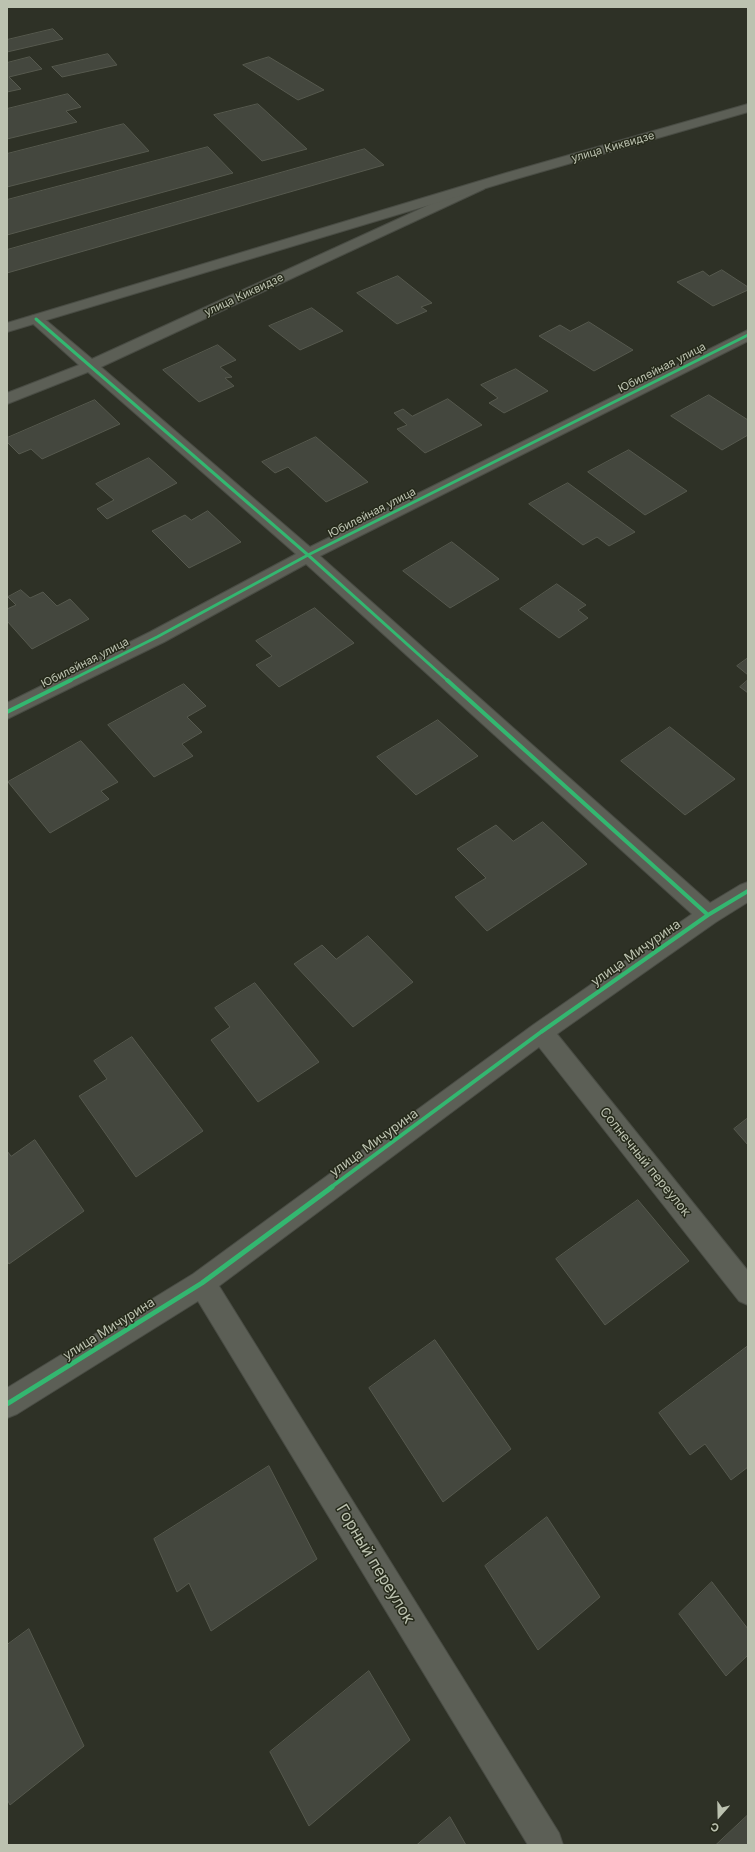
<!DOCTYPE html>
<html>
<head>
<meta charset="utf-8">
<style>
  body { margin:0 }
  #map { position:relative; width:755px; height:1852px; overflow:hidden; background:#2e3126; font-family:Inter,sans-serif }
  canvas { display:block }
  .frame { position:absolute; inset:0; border:8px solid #bcc2b0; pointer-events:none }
  .north { position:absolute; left:699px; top:1796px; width:40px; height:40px; -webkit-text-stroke:3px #262a1b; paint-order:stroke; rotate:200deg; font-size:11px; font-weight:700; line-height:16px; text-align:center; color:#bcc2b0 }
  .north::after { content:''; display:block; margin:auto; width:14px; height:18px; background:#bcc2b0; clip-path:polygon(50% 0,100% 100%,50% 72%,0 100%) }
</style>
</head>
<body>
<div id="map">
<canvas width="755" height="1852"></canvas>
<div class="frame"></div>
<div class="north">С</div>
</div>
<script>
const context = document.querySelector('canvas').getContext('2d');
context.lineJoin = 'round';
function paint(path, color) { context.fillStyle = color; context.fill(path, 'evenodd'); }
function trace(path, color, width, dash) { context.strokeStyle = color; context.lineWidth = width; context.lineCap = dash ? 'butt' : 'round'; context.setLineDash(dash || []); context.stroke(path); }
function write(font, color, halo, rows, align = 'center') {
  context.font = font + ' Inter,sans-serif'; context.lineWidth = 3; context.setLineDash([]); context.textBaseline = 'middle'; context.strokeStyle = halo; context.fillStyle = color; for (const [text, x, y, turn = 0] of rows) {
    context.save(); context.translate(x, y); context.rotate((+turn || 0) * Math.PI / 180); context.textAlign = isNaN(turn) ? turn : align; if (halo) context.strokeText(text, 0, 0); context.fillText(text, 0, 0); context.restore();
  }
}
const building = new Path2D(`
  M 53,29 L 63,39 L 7,52 L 7,40 Z
  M 108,54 L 117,65 L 62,77 L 52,67 Z
  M 30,57 L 42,69 L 9,77 L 21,89 L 7,92 L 7,63 Z
  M 269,57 L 324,90 L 298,100 L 243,65 Z
  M 68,94 L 81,107 L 66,111 L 77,122 L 7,139 L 7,109 Z
  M 258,104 L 307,149 L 262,161 L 214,115 Z
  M 124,124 L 149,151 L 7,187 L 7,154 Z
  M 208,147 L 233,173 L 7,235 L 7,200 Z
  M 365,149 L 384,165 L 7,273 L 7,250 Z
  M 722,270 L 748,287 L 748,290 L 713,306 L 677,282 L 703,271 L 709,276 Z
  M 398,276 L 432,303 L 421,307 L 427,311 L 397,324 L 357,293 Z
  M 312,308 L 343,331 L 300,350 L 269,326 Z
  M 589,322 L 633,350 L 594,371 L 539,336 L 560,325 L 570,331 Z
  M 218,345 L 236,360 L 220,367 L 232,377 L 225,378 L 234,386 L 199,402 L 163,370 Z
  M 516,369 L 548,391 L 504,413 L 489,403 L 498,398 L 481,385 Z
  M 709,395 L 748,420 L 748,435 L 722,450 L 671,416 Z
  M 448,399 L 482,425 L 425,453 L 397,429 L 407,425 L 394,413 L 403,409 L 412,416 Z
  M 95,400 L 120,424 L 42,459 L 31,449 L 19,454 L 7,442 L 7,438 Z
  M 316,437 L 368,482 L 326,502 L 288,467 L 275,473 L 262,462 Z
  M 629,450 L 687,491 L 645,515 L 588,472 Z
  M 149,458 L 177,483 L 107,519 L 97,509 L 114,500 L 96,484 Z
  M 568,483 L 635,532 L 609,546 L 597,537 L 583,545 L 529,504 Z
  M 208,511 L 241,542 L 189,568 L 152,531 L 185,515 L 191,520 Z
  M 452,542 L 499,579 L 450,608 L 403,571 Z
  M 557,584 L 586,605 L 578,610 L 588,618 L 559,638 L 520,609 Z
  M 21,590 L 30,598 L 43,592 L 57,606 L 70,599 L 89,619 L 32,649 L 7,621 L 7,609 L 16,605 L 8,597 Z
  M 315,608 L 354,643 L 279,687 L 256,665 L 272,656 L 256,641 Z
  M 748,658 L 748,675 L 737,666 Z
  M 748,680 L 748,693 L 740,687 Z
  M 184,684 L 206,706 L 187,717 L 202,732 L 182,744 L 193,756 L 154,777 L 108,725 Z
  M 438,720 L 478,756 L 416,795 L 377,757 Z
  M 670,727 L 735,779 L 685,815 L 621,761 Z
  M 81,741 L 118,782 L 101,791 L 109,799 L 50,833 L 8,782 Z
  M 543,822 L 587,864 L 487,931 L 455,897 L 486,878 L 457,849 L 496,825 L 513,841 Z
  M 368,936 L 413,982 L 353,1027 L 294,964 L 322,945 L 336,959 Z
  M 255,983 L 319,1062 L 258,1102 L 211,1040 L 230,1027 L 215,1008 Z
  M 132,1037 L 203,1131 L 136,1177 L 79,1096 L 107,1079 L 94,1061 Z
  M 748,1118 L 748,1145 L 734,1129 Z
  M 35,1140 L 84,1211 L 9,1264 L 7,1261 L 7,1151 L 11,1156 Z
  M 638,1200 L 689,1261 L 605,1325 L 556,1259 Z
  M 435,1340 L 511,1449 L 443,1502 L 369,1388 Z
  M 748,1346 L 748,1467 L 731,1480 L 705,1444 L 690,1455 L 659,1413 Z
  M 269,1466 L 317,1559 L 211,1631 L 189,1583 L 177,1592 L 154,1539 Z
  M 547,1517 L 600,1597 L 538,1650 L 485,1566 Z
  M 712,1582 L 748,1629 L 748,1655 L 726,1676 L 679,1614 Z
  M 29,1629 L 84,1746 L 10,1805 L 7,1799 L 7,1645 Z
  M 369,1671 L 410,1740 L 309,1826 L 270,1752 Z
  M 748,1815 L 748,1845 L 716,1845 Z
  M 450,1817 L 466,1845 L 417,1845 Z`);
paint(building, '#44473e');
trace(building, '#56594e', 1);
const minor = new Path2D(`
  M 479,182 L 484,183 L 486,186 L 484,189 L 101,367 L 310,547 L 748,330 L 748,341 L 320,556 L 710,903 L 740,885 L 748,882 L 748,902 L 716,922 L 557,1034 L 748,1271 L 748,1305 L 739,1301 L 539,1047 L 219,1286 L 559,1833 L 563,1845 L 528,1845 L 198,1301 L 17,1414 L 7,1418 L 7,1388 L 193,1274 L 533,1025 L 692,914 L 306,564 L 164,642 L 7,719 L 7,703 L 150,632 L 296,554 L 88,372 L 7,404 L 7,393 L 79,365 L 31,322 L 29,319 L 31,316 L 36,315 L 41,316 L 92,359 Z`);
const tertiary = new Path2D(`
  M 748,104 L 748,112 L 516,179 L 7,332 L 7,323 L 506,173 Z`);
trace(minor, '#494c44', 2);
trace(tertiary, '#494c44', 2);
paint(minor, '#5c5f56');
paint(tertiary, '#5c5f56');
trace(new Path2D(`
  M 36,319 L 308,555 L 448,681
  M 69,681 L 157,637 L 308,555 L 748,335`), '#33b770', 3);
trace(new Path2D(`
  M 447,680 L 708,915
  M 7,712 L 71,680
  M 330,1188 L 541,1032 L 708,915 L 748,891`), '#33b770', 4);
trace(new Path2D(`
  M 7,1404 L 202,1283 L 332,1187`), '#33b770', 5);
write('11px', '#bcc2b0', '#262a1b', [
  ["улица Киквидзе",613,147,-16],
  ["улица Киквидзе",244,295,-25],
  ["Юбилейная улица",662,368,-27],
  ["Юбилейная улица",372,513,-27],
  ["Юбилейная улица",85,663,-27]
]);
write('13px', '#bcc2b0', '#262a1b', [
  ["улица Мичурина",636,953,-35],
  ["улица Мичурина",374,1143,-36],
  ["Солнечный переулок",645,1162,51],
  ["улица Мичурина",109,1329,-32]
]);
write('16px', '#bcc2b0', '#262a1b', [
  ["Горный переулок",375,1564,59]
]);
</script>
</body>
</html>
